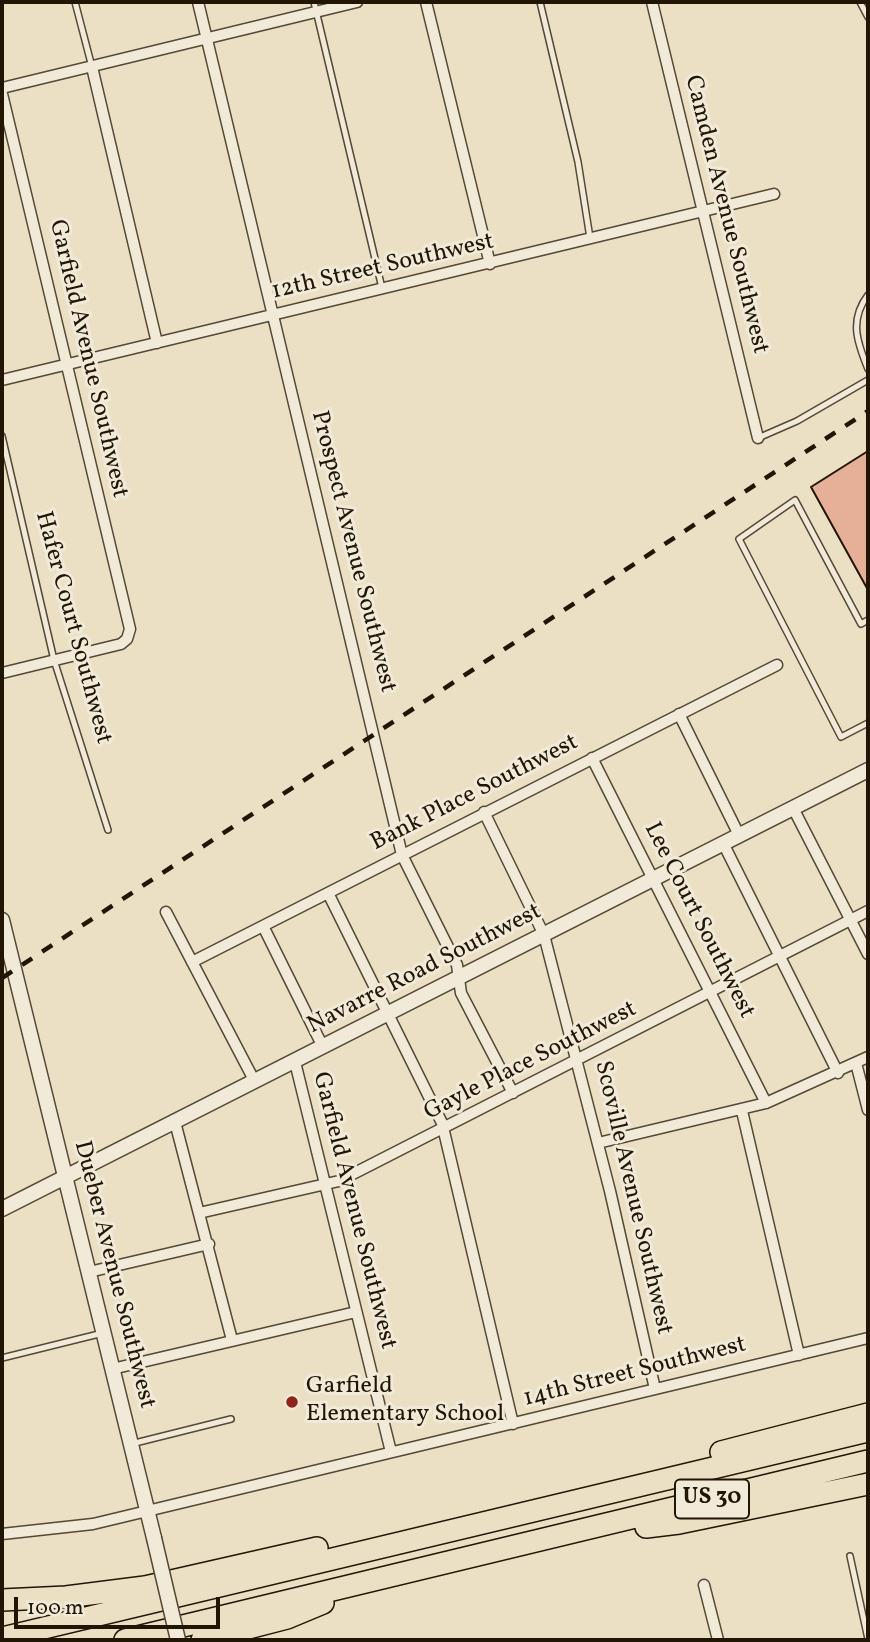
<!DOCTYPE html>
<html>
<head>
<meta charset="utf-8">
<style>
  body { margin:0 }
  #map { position:relative; width:870px; height:1642px; overflow:hidden; background:#ebdfc4; font-family:Vollkorn,serif }
  canvas { display:block }
  .frame { position:absolute; inset:0; border:4px solid #231504; pointer-events:none }
  .scale { position:absolute; left:14px; top:1597px; width:206px; height:32px; box-sizing:border-box; border:4px solid #231504; border-top:0; padding-left:9px; font-size:21px; line-height:24px; white-space:nowrap; color:#231504; -webkit-text-stroke:5px #f2ead9; paint-order:stroke }
</style>
</head>
<body>
<div id="map">
<canvas width="870" height="1642"></canvas>
<div class="frame"></div>
<div class="scale">100 m</div>
</div>
<script>
const context = document.querySelector('canvas').getContext('2d');
context.lineJoin = 'round';
function paint(path, color) { context.fillStyle = color; context.fill(path, 'evenodd'); }
function trace(path, color, width, dash) { context.strokeStyle = color; context.lineWidth = width; context.lineCap = dash ? 'butt' : 'round'; context.setLineDash(dash || []); context.stroke(path); }
function write(font, color, halo, rows, align = 'center') {
  context.font = font + ' Vollkorn,serif'; context.lineWidth = 6; context.setLineDash([]); context.textBaseline = 'middle'; context.strokeStyle = halo; context.fillStyle = color; for (const [text, x, y, turn = 0] of rows) {
    context.save(); context.translate(x, y); context.rotate((+turn || 0) * Math.PI / 180); context.textAlign = isNaN(turn) ? turn : align; if (halo) context.strokeText(text, 0, 0); context.fillText(text, 0, 0); context.restore();
  }
}
const building = new Path2D(`
  M 868,451 L 868,590 L 811,487 Z`);
paint(building, '#e6af98');
trace(building, '#231504', 2);
const service = new Path2D(`
  M 75,2 L 92,67
  M 314,2 L 382,288
  M 540,2 L 578,162 L 590,238
  M 860,2 L 868,17
  M 868,295 C 849,320 857,342 868,369
  M 2,436 L 54,660 L 108,830
  M 758,438 L 797,421 L 868,380
  M 868,620 L 861,624 L 795,500 L 739,539 L 841,737 L 868,723
  M 2,1358 L 103,1333
  M 131,1444 L 231,1419
  M 850,1556 L 868,1639`);
const minor = new Path2D(`
  M 198,2 L 402,855 L 457,965 L 461,993 L 513,1093
  M 426,2 L 490,264
  M 652,2 L 758,438
  M 92,67 L 157,343
  M 2,88 L 357,2
  M 2,94 L 130,629 L 127,639 L 121,644 L 2,673
  M 2,380 L 774,194
  M 679,714 L 739,835
  M 592,758 L 766,1103
  M 793,808 L 868,954
  M 484,812 L 544,935 L 610,1191 L 655,1389
  M 723,843 L 838,1073
  M 328,893 L 442,1123 L 513,1424
  M 166,912 L 255,1082
  M 263,926 L 323,1047
  M 192,962 L 777,665
  M 295,1062 L 391,1452
  M 856,1063 L 868,1110
  M 742,1111 L 799,1355
  M 175,1122 L 232,1340
  M 598,1143 L 766,1103 L 868,1057
  M 199,1213 L 339,1181 L 868,911
  M 89,1272 L 209,1244
  M 112,1369 L 356,1312
  M 2,1534 L 93,1524 L 868,1338
  M 704,1585 L 718,1640`);
const tertiary = new Path2D(`
  M 2,920 L 154,1538
  M 2,1209 L 868,770`);
const motorway = new Path2D(`
  M 721,1452 L 868,1414
  M 646,1527 L 679,1523 L 868,1484
  M 2,1600 L 66,1597 L 145,1587 L 317,1548
  M 2,1638 L 868,1431
  M 125,1640 L 868,1461
  M 202,1640 L 287,1618 L 323,1603`);
trace(service, '#554834', 8);
trace(minor, '#554834', 13);
trace(tertiary, '#554834', 17);
trace(motorway, '#231504', 24);
trace(service, '#f2ead9', 5);
trace(minor, '#f2ead9', 10);
trace(tertiary, '#f2ead9', 14);
trace(motorway, '#ebdfc4', 21);
trace(new Path2D(`
  M 2,978 L 868,411`), '#231504', 4.5, [12, 12]);
const tertiaryBridge = new Path2D(`
  M 154,1538 L 178,1640`);
trace(tertiaryBridge, '#554834', 17, []);
trace(tertiaryBridge, '#f2ead9', 14);
for (const [x, y, r, color] of [
  [292,1402,7,"#8f2418"]
]) { const dot = new Path2D(); dot.arc(x, y, r, 0, 2 * Math.PI); context.fillStyle = color; context.fill(dot); trace(dot, '#f2ead9', 2.5); }
for (const [x, y, w] of [
  [712,1499,74]
]) { const box = new Path2D(); box.roundRect(x - w / 2, y - 19.5, w, 39, 5); context.fillStyle = '#f2ead9'; context.fill(box); trace(box, '#231504', 2); }
write('bold 23px', '#231504', null, [
  ["US 30",712,1499]
]);
write('24px', '#231504', '#f2ead9', [
  ["Camden Avenue Southwest",725,215,76],
  ["12th Street Southwest",383,268,-13],
  ["Garfield Avenue Southwest",87,359,77],
  ["Prospect Avenue Southwest",352,552,76],
  ["Hafer Court Southwest",72,628,75],
  ["Bank Place Southwest",475,794,-27],
  ["Lee Court Southwest",698,921,63],
  ["Navarre Road Southwest",425,970,-27],
  ["Gayle Place Southwest",531,1062,-27],
  ["Scoville Avenue Southwest",632,1198,77],
  ["Garfield Avenue Southwest",353,1211,76],
  ["Dueber Avenue Southwest",113,1275,76],
  ["14th Street Southwest",635,1373,-14]
]);
write('24px', '#231504', '#f2ead9', [
  ["Garfield",306,1388],
  ["Elementary School",306,1416]
], 'left');
</script>
</body>
</html>
